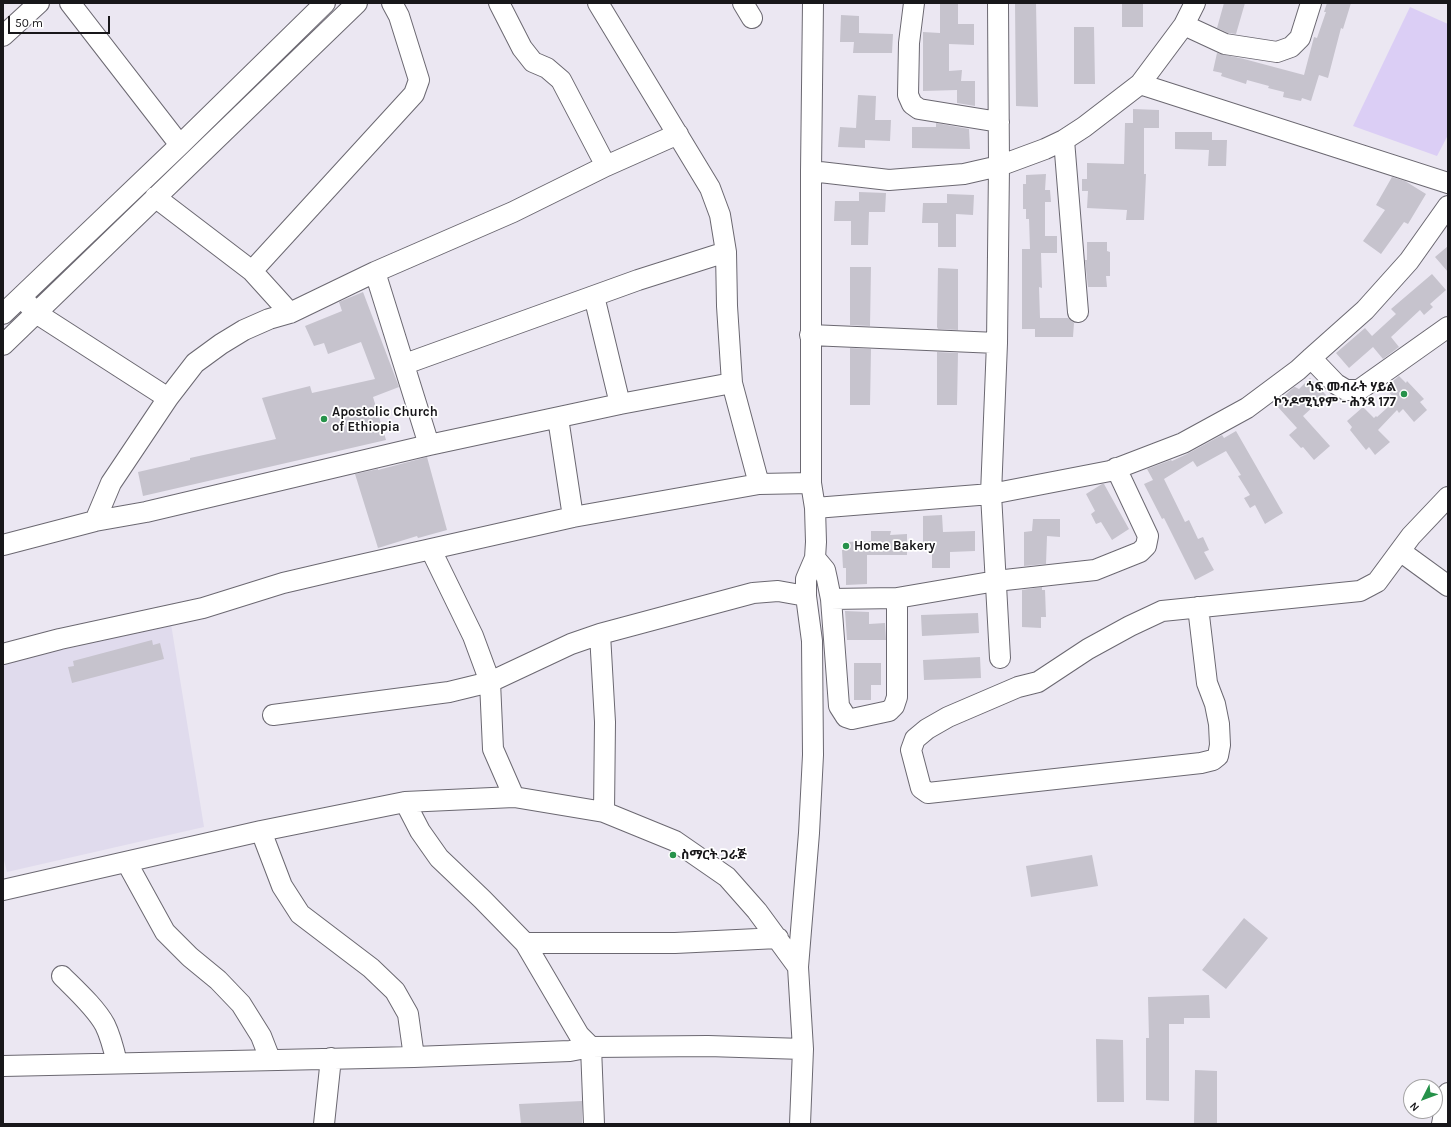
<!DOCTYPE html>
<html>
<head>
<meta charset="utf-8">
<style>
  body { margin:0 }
  #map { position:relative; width:1451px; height:1127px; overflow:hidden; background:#ebe7f2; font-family:Karla,sans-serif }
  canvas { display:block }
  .frame { position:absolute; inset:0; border:4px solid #18171a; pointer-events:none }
  .north { position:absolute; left:1403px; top:1079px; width:40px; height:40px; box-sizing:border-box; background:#fff; border:1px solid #a3a2a3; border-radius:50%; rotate:228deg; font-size:11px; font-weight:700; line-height:16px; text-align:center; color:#18171a }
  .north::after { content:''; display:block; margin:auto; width:14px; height:18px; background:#26924a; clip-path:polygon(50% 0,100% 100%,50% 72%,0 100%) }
  .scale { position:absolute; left:8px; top:16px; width:102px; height:18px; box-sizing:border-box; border:2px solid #18171a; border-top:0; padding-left:5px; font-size:12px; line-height:14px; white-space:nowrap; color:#18171a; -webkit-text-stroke:3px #fff; paint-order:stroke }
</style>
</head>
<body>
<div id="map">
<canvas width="1451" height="1127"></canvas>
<div class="frame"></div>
<div class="north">N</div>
<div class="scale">50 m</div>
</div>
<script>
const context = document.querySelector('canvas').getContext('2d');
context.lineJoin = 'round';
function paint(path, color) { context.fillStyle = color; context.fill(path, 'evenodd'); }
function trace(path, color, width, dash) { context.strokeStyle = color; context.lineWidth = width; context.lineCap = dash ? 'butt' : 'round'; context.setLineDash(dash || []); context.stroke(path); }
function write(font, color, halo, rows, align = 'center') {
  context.font = font + ' Karla,"Noto Sans Ethiopic",sans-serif'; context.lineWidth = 3.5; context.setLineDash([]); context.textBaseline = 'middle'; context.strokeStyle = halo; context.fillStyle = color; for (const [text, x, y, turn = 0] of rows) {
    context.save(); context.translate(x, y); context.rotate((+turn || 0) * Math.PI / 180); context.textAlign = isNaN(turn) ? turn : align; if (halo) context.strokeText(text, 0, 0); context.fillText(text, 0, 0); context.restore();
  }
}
paint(new Path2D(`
  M 171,624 L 204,827 L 7,872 L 3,856 L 3,664 Z`), '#e0dbed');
paint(new Path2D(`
  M 1410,7 L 1448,24 L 1448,135 L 1437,156 L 1353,126 Z`), '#dbcef5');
paint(new Path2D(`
  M 940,3 L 958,3 L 958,24 L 974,24 L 974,45 L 949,44 L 949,71 L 962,70 L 961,81 L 975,81 L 975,106 L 957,103 L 957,90 L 923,91 L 923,32 L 940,33 Z
  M 1015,3 L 1036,3 L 1038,107 L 1016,106 Z
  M 1122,3 L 1143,3 L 1143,27 L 1122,27 Z
  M 1224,3 L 1245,3 L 1236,34 L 1228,33 L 1217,28 Z
  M 1327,3 L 1351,3 L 1343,29 L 1341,28 L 1328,78 L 1319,75 L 1311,101 L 1302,98 L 1301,101 L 1283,97 L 1284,92 L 1268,88 L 1269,86 L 1247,80 L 1246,84 L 1221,76 L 1222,73 L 1213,71 L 1217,53 L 1244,59 L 1304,75 L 1314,37 L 1317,38 L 1326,12 L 1324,12 Z
  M 841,15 L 859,16 L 859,33 L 893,34 L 892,53 L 853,53 L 854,42 L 840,42 Z
  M 1074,27 L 1094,27 L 1095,84 L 1074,84 Z
  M 858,95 L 876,96 L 875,120 L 891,120 L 890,141 L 865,140 L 865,148 L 838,147 L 840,127 L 856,128 Z
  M 1133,109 L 1159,110 L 1159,128 L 1144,128 L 1144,174 L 1146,174 L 1144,220 L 1126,220 L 1127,210 L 1087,208 L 1088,191 L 1082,191 L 1082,179 L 1087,179 L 1087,163 L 1124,164 L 1125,123 L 1133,123 Z
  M 936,123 L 969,129 L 970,149 L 912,148 L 912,127 L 936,127 Z
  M 1175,132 L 1212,132 L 1212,140 L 1227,140 L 1226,166 L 1208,166 L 1209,150 L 1175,149 Z
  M 1046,174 L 1045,190 L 1050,190 L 1051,202 L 1045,202 L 1045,236 L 1057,236 L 1057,253 L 1041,253 L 1042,288 L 1039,287 L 1040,318 L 1068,318 L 1074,323 L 1073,337 L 1035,337 L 1035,329 L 1022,329 L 1022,249 L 1030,249 L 1029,219 L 1026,219 L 1026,209 L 1023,209 L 1023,184 L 1026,184 L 1026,175 Z
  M 1392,177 L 1405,181 L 1426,194 L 1408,224 L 1404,222 L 1381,254 L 1363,241 L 1385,210 L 1376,205 Z
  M 859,192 L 886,193 L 885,212 L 869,212 L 868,245 L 851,245 L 851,221 L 834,221 L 835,201 L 859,201 Z
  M 947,194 L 974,195 L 973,215 L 956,214 L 956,247 L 938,247 L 938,223 L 922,223 L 923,203 L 947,203 Z
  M 1087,242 L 1107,242 L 1107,251 L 1110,252 L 1110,276 L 1106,276 L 1107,287 L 1088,287 L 1085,260 L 1087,260 Z
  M 1448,246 L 1448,272 L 1435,257 Z
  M 850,267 L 871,267 L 870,326 L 850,325 Z
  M 938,268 L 958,269 L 958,330 L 938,329 L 937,327 Z
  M 1432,274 L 1446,290 L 1430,304 L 1433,307 L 1424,315 L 1420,310 L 1391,337 L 1399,347 L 1383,359 L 1373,347 L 1349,368 L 1336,353 L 1365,328 L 1372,336 L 1396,314 L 1391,309 Z
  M 363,292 L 399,387 L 373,397 L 386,440 L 143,496 L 138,472 L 190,460 L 190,458 L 276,439 L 262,398 L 310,386 L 312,393 L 375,379 L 361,342 L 328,354 L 324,343 L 314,346 L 305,326 L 342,311 L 339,302 Z
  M 850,348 L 871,349 L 870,405 L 850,405 Z
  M 937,352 L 958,353 L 957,405 L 937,405 Z
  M 1399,376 L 1406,383 L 1407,381 L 1424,399 L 1420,402 L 1427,410 L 1414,422 L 1403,409 L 1399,413 L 1397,410 L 1378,430 L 1390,442 L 1375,455 L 1369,447 L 1366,450 L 1350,430 L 1352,427 L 1347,421 L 1363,407 L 1374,418 L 1376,416 L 1377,417 L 1396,400 L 1385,388 Z
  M 1310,378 L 1326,395 L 1303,416 L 1330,446 L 1314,460 L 1303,447 L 1301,448 L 1289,435 L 1297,428 L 1277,406 L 1283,400 L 1282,398 L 1294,387 L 1295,387 L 1299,389 Z
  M 1236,431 L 1283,513 L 1265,524 L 1255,505 L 1250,508 L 1244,498 L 1250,495 L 1238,476 L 1241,475 L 1226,451 L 1197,467 L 1193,461 L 1164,479 L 1185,522 L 1189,520 L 1198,539 L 1203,537 L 1209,550 L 1204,552 L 1214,570 L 1195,580 L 1164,518 L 1162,519 L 1144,484 L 1153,480 L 1147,469 L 1171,460 L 1172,461 L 1187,454 L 1222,435 L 1224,438 Z
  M 427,457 L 447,530 L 418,538 L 417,536 L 378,548 L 355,474 L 378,469 L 378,470 Z
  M 1102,484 L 1104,484 L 1129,529 L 1112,540 L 1101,522 L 1096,524 L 1091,514 L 1095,511 L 1086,494 Z
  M 942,515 L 943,532 L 975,531 L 975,551 L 950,552 L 950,568 L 932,568 L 932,544 L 923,544 L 923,516 Z
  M 1033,519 L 1060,519 L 1060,537 L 1047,536 L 1046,564 L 1024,566 L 1024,532 L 1032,531 Z
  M 871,531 L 891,531 L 890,535 L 907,534 L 907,555 L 867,555 L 867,584 L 846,585 L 846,568 L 843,568 L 842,550 L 845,550 L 845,542 L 871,541 Z
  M 1042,587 L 1042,590 L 1045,590 L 1046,617 L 1041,617 L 1041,628 L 1022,627 L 1022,590 Z
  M 845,611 L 869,612 L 869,624 L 885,623 L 886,640 L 847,640 Z
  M 978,613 L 979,633 L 922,636 L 921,615 Z
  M 152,640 L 153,645 L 160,643 L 164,659 L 72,683 L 68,667 L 74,666 L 73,661 Z
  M 980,657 L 981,678 L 924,680 L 923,660 Z
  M 854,663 L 881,663 L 881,685 L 871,685 L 871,700 L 854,700 Z
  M 1092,855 L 1098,886 L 1031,897 L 1026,866 Z
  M 1244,918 L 1268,938 L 1226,989 L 1202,970 Z
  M 1209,995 L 1210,1018 L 1184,1018 L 1184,1024 L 1169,1024 L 1169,1101 L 1146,1100 L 1146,1038 L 1149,1038 L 1148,997 Z
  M 1096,1039 L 1123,1040 L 1124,1102 L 1097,1102 Z
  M 1195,1070 L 1217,1071 L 1217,1124 L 1194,1124 Z
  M 582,1101 L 582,1124 L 521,1124 L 519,1104 Z`), '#c6c3cd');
const minor = new Path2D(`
  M 70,3 L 180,145
  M 499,3 L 522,48 L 533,62 L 547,68 L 561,80 L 606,166
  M 598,3 L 710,188 L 720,215 L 726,252 L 727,306 L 732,383 L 759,484 L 811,483
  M 743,3 L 752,18
  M 914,3 L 909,43 L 908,95 L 912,104 L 919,109 L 999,122
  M 998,3 L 999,166 L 997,343 L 991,494 L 1000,658
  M 1184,25 L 1225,44 L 1277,52 L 1291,47 L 1300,38 L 1311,3
  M 3,36 L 39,3
  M 1140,84 L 1448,183
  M 1064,140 L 1078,312
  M 811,171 L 889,180 L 964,174 L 999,166 L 1045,149 L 1064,140 L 1084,127 L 1140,84 L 1184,25 L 1195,3
  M 155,197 L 252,271 L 290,313
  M 252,271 L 414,94 L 419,80 L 399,16 L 392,3
  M 375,272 L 429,445
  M 594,296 L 620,404
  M 27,303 L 36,313 L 168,398
  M 3,314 L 180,145 L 325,3
  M 810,335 L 997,343
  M 3,345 L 357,3
  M 1311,358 L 1336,384 L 1346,390 L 1359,390 L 1448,327
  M 405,364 L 638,280 L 726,252
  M 558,418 L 573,517
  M 815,508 L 991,494 L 1110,471 L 1183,443 L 1247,408 L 1298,370 L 1311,358 L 1365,310 L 1409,261 L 1448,206
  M 95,521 L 111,483 L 168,398 L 195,363 L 221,344 L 244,330 L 269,319 L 290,313 L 375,272 L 513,212 L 606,166 L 678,134
  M 3,545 L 95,521 L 146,512 L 429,445 L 620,404 L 732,383
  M 431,550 L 473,636 L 490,682 L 493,749 L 514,797
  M 1400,551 L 1448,586
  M 815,558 L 825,570 L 827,579 L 831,599 L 839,706 L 846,717 L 852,719 L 889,711 L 894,706 L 897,697 L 897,598
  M 831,599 L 897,598 L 996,581 L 1095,570 L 1140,552 L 1146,546 L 1148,536 L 1116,468
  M 1198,607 L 1207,683 L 1215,704 L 1219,724 L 1220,745 L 1218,756 L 1213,760 L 1201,763 L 928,793 L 921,788 L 911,750 L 915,739 L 927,729 L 948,717 L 1018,687 L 1038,682 L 1088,649 L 1130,626 L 1162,611 L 1360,591 L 1377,582 L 1411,536 L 1448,497
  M 600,634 L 605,722 L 604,812
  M 3,654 L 60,639 L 203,608 L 283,583 L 347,568 L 573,517 L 759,484
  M 273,715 L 449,692 L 490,682 L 571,644 L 600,634 L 753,593 L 778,591 L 806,596
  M 405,802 L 420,831 L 439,858 L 482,899 L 525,943 L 579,1035 L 591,1047 L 594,1124
  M 261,831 L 282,886 L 300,914 L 371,968 L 395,991 L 408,1014 L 414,1057
  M 127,863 L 165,932 L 190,957 L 218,980 L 241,1004 L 261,1036 L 270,1059
  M 3,890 L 261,831 L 405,802 L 514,797 L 604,812 L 675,841 L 727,877 L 757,911 L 798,967
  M 525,943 L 675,943 L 778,938
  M 62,976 C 75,989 96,1008 105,1025 C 111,1037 114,1050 117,1063
  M 3,1066 L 414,1057 L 570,1051 L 591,1047 L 708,1046 L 803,1049
  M 324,1124 L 331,1058
  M 800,1124 L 803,1049 L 798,967 L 809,833 L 813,755 L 812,641 L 806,596 L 806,579 L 815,558 L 816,542 L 815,508 L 811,483 L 811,171 L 813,3
  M 1442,1124 L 1448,1093`);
trace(minor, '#6b6871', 22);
trace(minor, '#fff', 20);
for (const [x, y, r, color] of [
  [1404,394,4,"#26924a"],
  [324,419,4,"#26924a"],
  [846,546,4,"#26924a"],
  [673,855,4,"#26924a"]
]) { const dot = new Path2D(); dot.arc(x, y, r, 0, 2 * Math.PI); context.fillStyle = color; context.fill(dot); trace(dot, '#fff', 1.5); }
write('bold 13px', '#18171a', '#fff', [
  ["ጎፍ መብራት ሃይል",1396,387,"right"],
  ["ኮንዶሚኒየም - ሕንጻ 177",1396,402,"right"],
  ["Apostolic Church",332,412],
  ["of Ethiopia",332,427],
  ["Home Bakery",854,546],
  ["ስማርት ጋራጅ",681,855]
], 'left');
</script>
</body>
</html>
